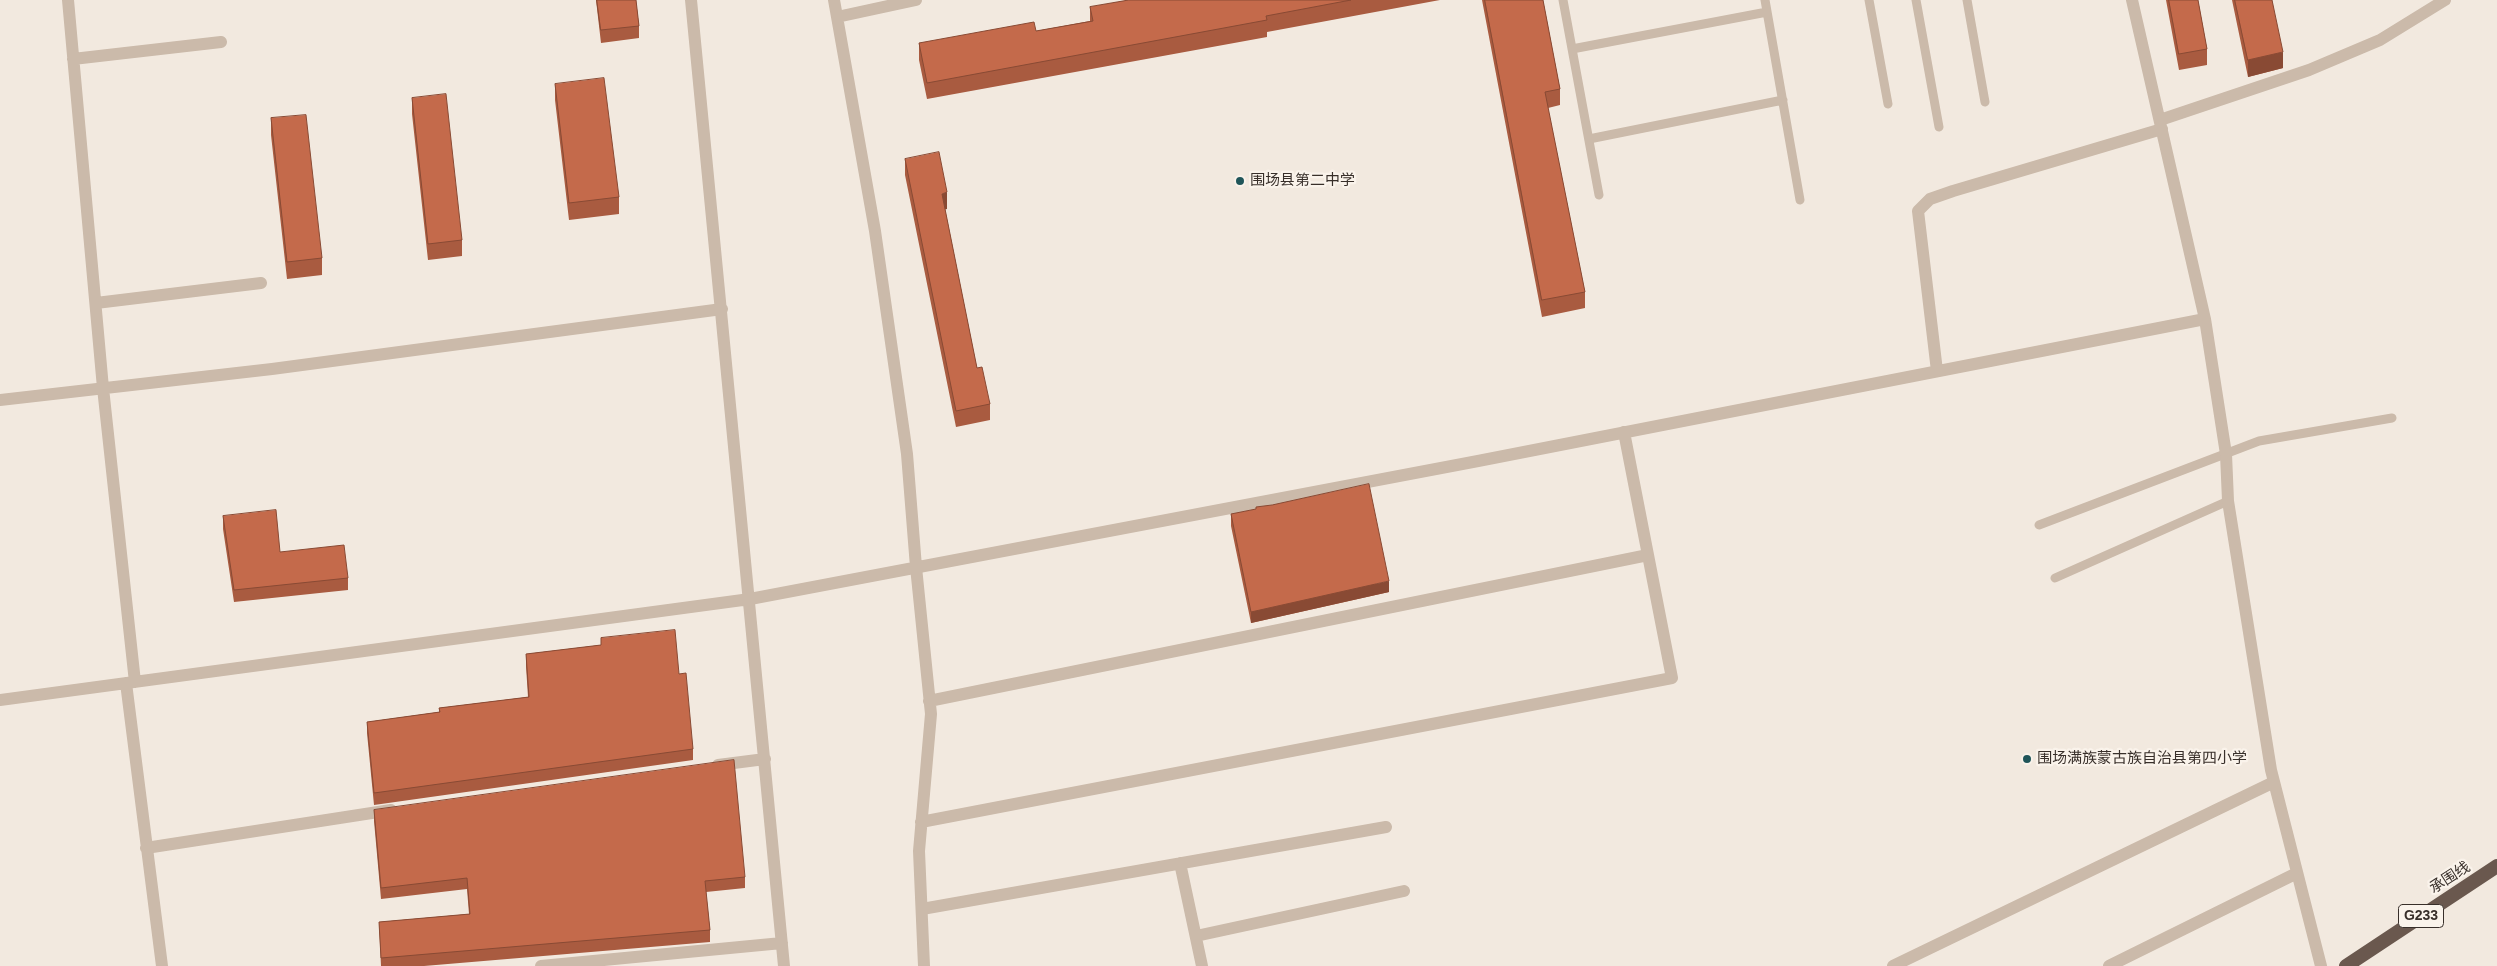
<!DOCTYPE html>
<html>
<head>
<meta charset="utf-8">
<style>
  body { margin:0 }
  canvas { display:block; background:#f2e9df }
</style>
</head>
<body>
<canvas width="2497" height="966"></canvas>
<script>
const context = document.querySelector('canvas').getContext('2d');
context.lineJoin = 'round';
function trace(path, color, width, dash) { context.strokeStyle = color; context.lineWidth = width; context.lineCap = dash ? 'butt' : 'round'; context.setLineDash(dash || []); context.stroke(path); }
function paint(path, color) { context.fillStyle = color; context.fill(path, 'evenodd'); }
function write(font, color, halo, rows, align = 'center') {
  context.font = font + ' Helvetica,"Noto Sans SC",sans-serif'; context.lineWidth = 4.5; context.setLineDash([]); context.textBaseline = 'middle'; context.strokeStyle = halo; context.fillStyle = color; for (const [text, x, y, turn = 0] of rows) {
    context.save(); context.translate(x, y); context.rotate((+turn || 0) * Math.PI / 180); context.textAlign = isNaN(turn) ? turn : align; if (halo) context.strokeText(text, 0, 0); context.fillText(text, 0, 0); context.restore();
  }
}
trace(new Path2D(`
  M 1563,0 L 1599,195
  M 1765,0 L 1800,200
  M 1869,0 L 1888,104
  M 1916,0 L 1939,127
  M 1967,0 L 1985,102
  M 1572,49 L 1767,12
  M 1589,139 L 1783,100
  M 2039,525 L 2259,441 L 2392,418
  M 2055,578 L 2228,501`), '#cbbaaa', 9);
trace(new Path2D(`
  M 68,0 L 103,388 L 135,682
  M 691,0 L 784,966
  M 834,0 L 875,231 L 907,454 L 916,567 L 931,714 L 919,851 L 924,966
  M 2132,0 L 2205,319 L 2226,454 L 2228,501 L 2271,770 L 2321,966
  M 837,17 L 916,0
  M 73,59 L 221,42
  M 2160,120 L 2309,70 L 2380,40 L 2445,0
  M 96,303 L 261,283
  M 1937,371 L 1918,211 L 1930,199 L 1953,191 L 2162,129
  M 0,400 L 272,369 L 722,309
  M 126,683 L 162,966
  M 0,700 L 750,599 L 1478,461 L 2205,319
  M 929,701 L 1648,555
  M 718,765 L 765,759
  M 921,822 L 1672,678 L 1624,432
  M 146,848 L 391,810
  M 1180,863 L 1202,966
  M 922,909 L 1386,827
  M 1196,936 L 1404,891
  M 541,966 L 782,943
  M 1893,966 L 2274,782
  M 2109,966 L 2297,873`), '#cbbaaa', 12);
trace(new Path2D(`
  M 2346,966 L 2497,866`), '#6a584e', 14);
paint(new Path2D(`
  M 596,0 L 636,0 L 639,26 L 639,38 L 601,43 Z
  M 1129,0 L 1440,0 L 1267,32 L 1267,37 L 927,99 L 919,60 L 919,43 L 1036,31 L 1090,21 L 1090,7 Z
  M 1482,0 L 1543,0 L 1560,89 L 1560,105 L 1548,108 L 1585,292 L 1585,308 L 1542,317 Z
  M 2166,0 L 2198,0 L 2207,49 L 2207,65 L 2179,70 Z
  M 2232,0 L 2272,0 L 2283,68 L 2248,77 Z
  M 555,84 L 619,197 L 619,214 L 569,220 L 555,100 Z
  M 412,98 L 462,240 L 462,256 L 428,260 L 412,114 Z
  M 271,118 L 322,258 L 322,275 L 287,279 L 271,135 Z
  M 905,159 L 947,209 L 945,209 L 977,368 L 990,404 L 990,420 L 956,427 L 905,175 Z
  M 1256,507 L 1389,592 L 1251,623 L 1231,526 L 1231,514 L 1256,510 Z
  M 223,516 L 280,552 L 348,578 L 348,590 L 234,602 L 223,529 Z
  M 601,638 L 679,674 L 693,749 L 693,760 L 374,805 L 367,733 L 367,722 L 439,712 L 439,708 L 528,697 L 526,666 L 526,654 L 601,645 Z
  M 374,810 L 745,877 L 745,888 L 706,892 L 710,930 L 710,942 L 424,966 L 381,966 L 379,922 L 469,914 L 467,889 L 381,899 L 374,821 Z`), '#a95b40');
paint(new Path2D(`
  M 2283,52 L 2283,68 L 2248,77 L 2248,60 Z
  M 947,192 L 947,209 L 942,210 L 942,194 Z
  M 1389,581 L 1389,592 L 1251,623 L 1251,612 Z`), '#894a34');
const building = new Path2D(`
  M 597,0 L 636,0 L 639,26 L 601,30 Z
  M 1129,0 L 1351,0 L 1266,16 L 1267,20 L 927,83 L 919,43 L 1034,22 L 1036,31 L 1093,21 L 1090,7 Z
  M 1485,0 L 1543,0 L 1560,89 L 1545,92 L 1585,292 L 1542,300 Z
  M 2169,0 L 2198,0 L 2207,49 L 2179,54 Z
  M 2235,0 L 2272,0 L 2283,52 L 2248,60 Z
  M 604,78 L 619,197 L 569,203 L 555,84 Z
  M 446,94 L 462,240 L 428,244 L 412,98 Z
  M 306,115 L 322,258 L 287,262 L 271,118 Z
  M 939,152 L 947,192 L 942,194 L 977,368 L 982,367 L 990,404 L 956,411 L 905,159 Z
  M 1369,484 L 1389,581 L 1251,612 L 1231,514 L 1256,509 L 1256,507 L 1272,505 Z
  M 276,510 L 280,552 L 344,545 L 348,578 L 234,590 L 223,516 Z
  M 675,630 L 679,674 L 686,673 L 693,749 L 374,793 L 367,722 L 440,712 L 439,708 L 529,697 L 526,654 L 601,645 L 601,638 Z
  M 734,760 L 745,877 L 705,881 L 710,930 L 381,958 L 379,922 L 470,914 L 467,878 L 381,888 L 374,810 Z`);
paint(building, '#c46a4b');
trace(building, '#894a34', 1);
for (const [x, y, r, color] of [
  [1240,181,5,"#205559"],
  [2027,759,5,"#205559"]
]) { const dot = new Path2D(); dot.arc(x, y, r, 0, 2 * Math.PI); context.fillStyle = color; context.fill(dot); trace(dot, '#faf3eb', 2); }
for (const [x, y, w] of [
  [2421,916,45]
]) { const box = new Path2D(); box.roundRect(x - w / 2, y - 11.5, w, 23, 4); context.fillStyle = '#faf3eb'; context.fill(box); trace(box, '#382f2a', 1); }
write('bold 14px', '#382f2a', null, [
  ["G233",2421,916]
]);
write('15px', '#382f2a', '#faf3eb', [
  ["围场县第二中学",1250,181],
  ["围场满族蒙古族自治县第四小学",2037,759]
], 'left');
write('15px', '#382f2a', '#faf3eb', [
  ["承围线",2450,878,-33]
]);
</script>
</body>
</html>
